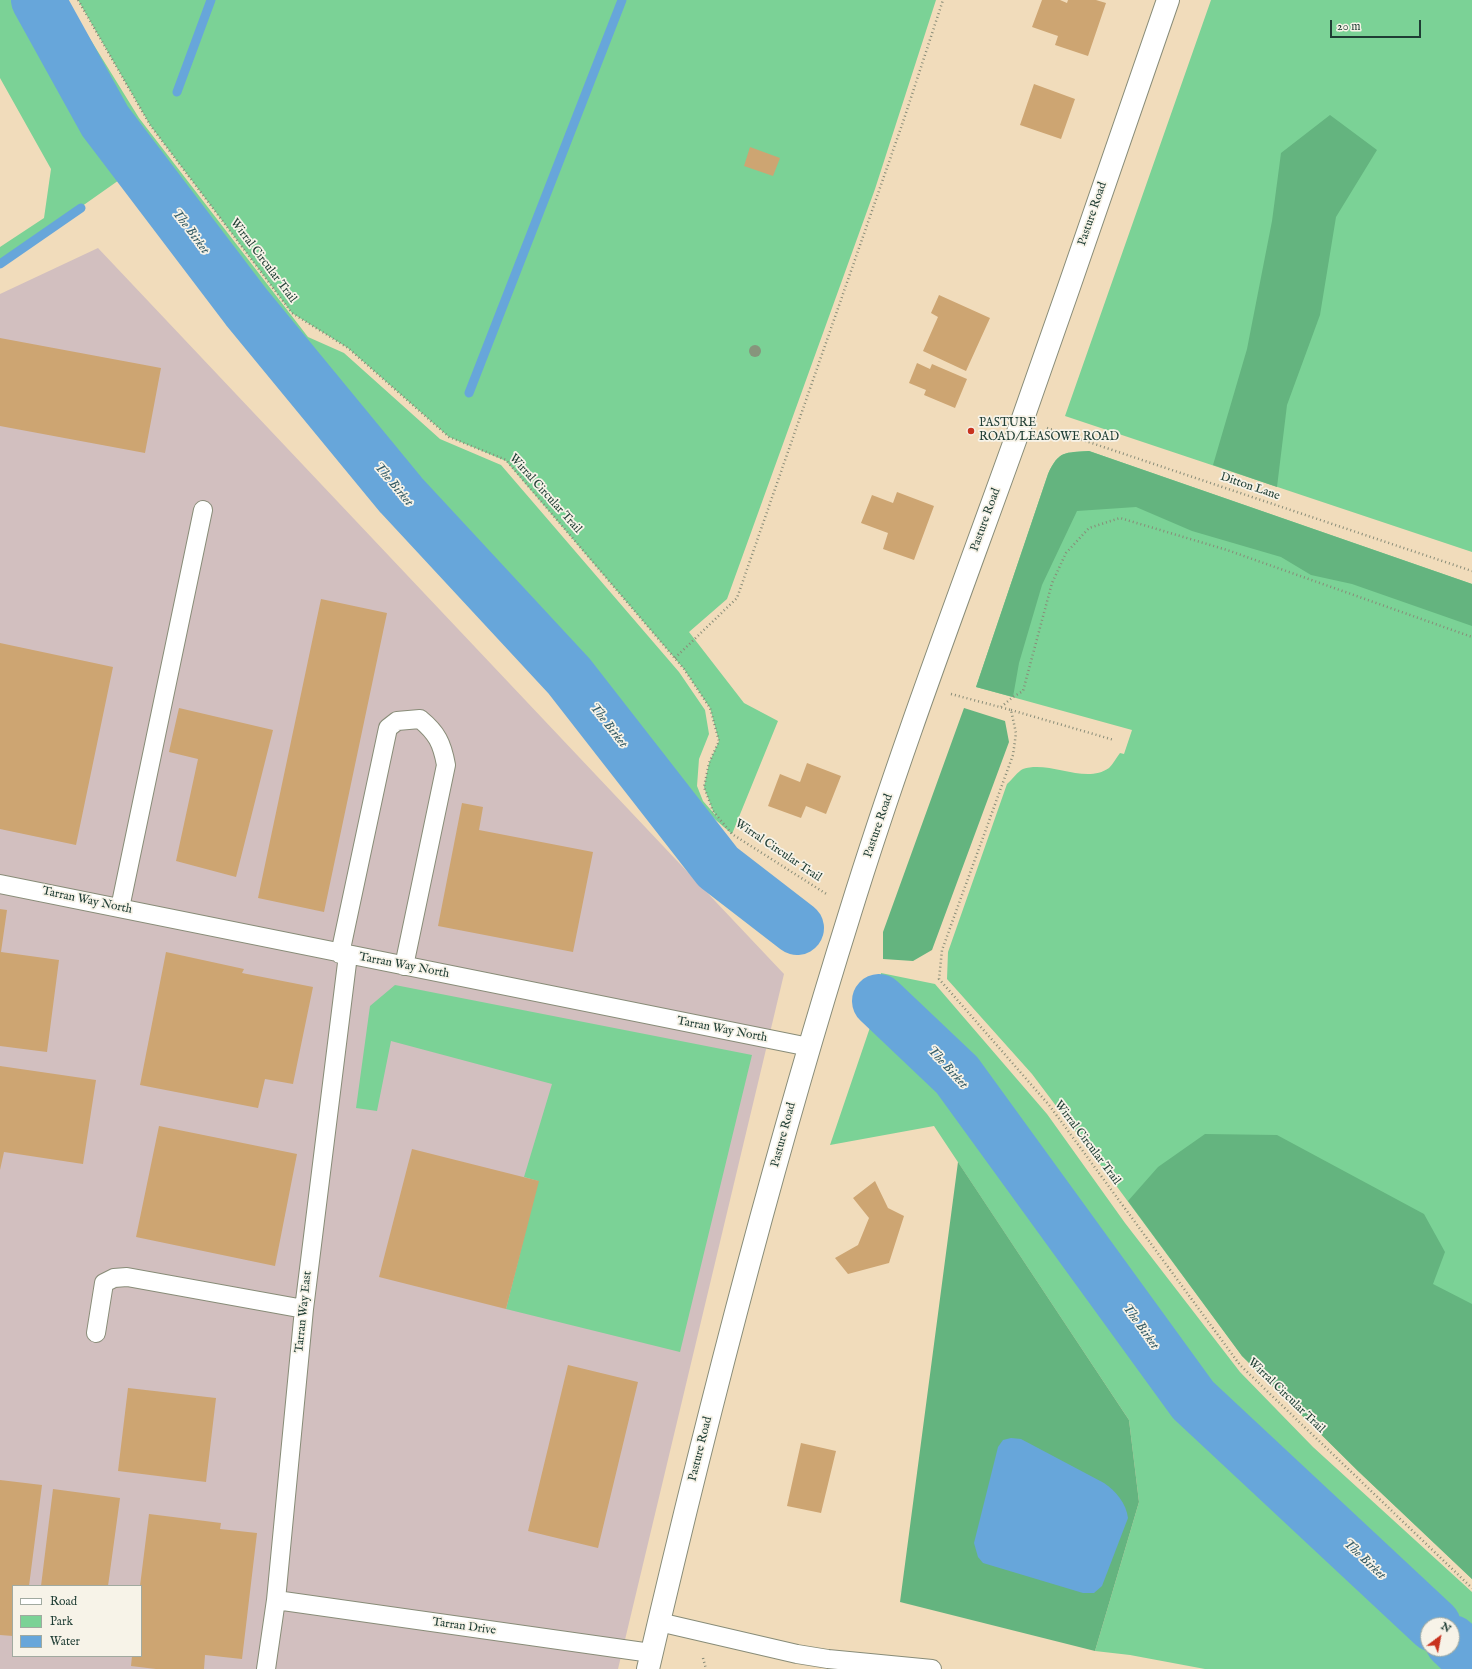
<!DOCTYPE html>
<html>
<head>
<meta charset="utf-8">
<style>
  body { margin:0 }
  #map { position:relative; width:1472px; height:1669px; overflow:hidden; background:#f1dcbb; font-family:"IM FELL English",serif }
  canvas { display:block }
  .legend { position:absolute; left:12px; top:1585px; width:130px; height:72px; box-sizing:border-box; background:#f7f3e8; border:1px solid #a1aaa0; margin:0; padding:5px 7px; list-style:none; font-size:12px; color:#1f3d34 }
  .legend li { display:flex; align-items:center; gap:8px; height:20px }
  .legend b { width:20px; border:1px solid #a1aaa0 }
  .north { position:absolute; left:1420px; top:1617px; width:40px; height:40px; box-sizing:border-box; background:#f7f3e8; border:1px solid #a1aaa0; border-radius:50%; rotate:32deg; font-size:11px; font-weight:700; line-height:16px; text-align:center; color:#1f3d34 }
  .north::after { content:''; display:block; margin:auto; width:14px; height:18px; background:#c8321e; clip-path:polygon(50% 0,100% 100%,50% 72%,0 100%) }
  .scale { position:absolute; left:1330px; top:20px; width:91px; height:18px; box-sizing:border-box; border:2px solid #1f3d34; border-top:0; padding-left:5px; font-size:12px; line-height:14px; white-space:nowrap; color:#1f3d34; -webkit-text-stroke:3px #f7f3e8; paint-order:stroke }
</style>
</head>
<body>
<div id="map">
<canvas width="1472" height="1669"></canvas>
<ul class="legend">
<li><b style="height:5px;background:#fff"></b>Road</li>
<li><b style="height:11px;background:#7bd296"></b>Park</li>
<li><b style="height:11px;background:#67a6da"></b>Water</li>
</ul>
<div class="north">N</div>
<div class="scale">20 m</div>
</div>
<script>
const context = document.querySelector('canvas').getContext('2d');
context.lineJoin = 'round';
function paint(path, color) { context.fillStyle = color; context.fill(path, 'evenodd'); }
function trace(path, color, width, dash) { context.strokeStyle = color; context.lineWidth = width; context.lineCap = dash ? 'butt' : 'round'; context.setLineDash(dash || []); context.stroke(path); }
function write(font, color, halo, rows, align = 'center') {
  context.font = font + ' "IM FELL English",serif'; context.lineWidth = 3.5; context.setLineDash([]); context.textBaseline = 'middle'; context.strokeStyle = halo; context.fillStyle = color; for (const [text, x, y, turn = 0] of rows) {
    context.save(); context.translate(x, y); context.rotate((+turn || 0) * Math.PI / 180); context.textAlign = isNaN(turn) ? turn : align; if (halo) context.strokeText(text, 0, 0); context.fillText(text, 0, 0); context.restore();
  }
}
paint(new Path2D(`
  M 98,248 L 784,974 L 618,1669 L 0,1669 L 0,294 ZM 13,1586 L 141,1586 L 141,1656 L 13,1656 Z`), '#d2bfbf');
paint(new Path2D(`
  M 0,0 L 38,0 L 105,121 L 139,166 L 0,264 L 0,247 L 44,218 L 51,169 L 0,78 Z
  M 56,0 L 66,0 L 139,118 L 308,337 L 344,353 L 440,439 L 501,465 L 679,672 L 705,710 L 709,734 L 699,759 L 697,786 L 703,801 L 718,818 L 713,811 L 704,787 L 709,763 L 719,741 L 710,708 L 684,669 L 506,461 L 449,437 L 348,348 L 292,313 L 150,125 L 78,0 L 936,0 L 875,189 L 727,599 L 689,632 L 744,703 L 778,721 L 732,834 L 681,790 L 536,603 L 327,382 L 232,262 L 115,103 Z
  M 1211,0 L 1472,0 L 1472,552 L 1065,416 Z
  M 1089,451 L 1472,584 L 1472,1579 L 1358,1471 L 1242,1356 L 1115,1184 L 1032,1074 L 947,979 L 948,952 L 1007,784 C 1012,780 1018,771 1023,769 C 1050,760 1085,785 1109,768 C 1113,764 1116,758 1120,753 L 1124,754 L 1132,730 L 976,687 L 1048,474 C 1059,450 1065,453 1089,451 Z
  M 881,973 L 935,984 L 1047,1114 L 1125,1223 L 1240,1372 L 1313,1447 L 1472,1592 L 1472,1669 L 1205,1669 L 1130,1655 L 1095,1651 L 1139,1502 L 1129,1420 L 934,1126 L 830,1145 L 879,1001 ZM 1428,1625 L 1452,1625 L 1452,1649 L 1428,1649 Z
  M 395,985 L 752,1055 L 680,1352 L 506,1309 L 538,1181 L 524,1177 L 552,1084 L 391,1041 L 377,1111 L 356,1108 L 370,1006 Z`), '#7bd296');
paint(new Path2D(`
  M 1330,115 L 1377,150 L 1336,217 L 1320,315 L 1287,405 L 1277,487 L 1213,465 L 1247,349 L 1272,221 L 1281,153 Z
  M 1089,451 L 1472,584 L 1472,626 L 1352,584 L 1311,575 L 1281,557 L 1192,531 L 1136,507 L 1077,511 L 1042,585 L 1019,663 L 1013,697 L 976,687 L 1048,474 C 1059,450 1065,453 1089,451 Z
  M 964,708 L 1005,721 L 1009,742 L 932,950 L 913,961 L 883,959 L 883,932 Z
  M 1205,1134 L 1277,1135 L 1424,1214 L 1445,1252 L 1433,1284 L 1472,1304 L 1472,1579 L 1358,1471 L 1242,1356 L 1128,1201 L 1158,1167 Z
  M 958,1162 L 1129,1420 L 1139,1502 L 1095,1651 L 900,1602 Z`), '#64b47f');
paint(new Path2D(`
  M 1011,1438 L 1021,1439 L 1104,1483 C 1116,1491 1126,1503 1128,1518 L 1102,1586 L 1094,1593 L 1083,1593 L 983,1563 L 978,1557 L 974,1543 L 998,1447 L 1003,1440 Z`), '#67a6da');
trace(new Path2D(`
  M 177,92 L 211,0
  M 0,264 L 81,208
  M 469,393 L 622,0`), '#67a6da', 9);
trace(new Path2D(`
  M 38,0 L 105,121 L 247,308 L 401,495 L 569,676 L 718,867 L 797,928
  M 879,1001 L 957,1075 L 1193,1400 L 1434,1625
  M 1452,1642 L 1472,1661`), '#67a6da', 54);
paint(new Path2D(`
  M 1042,0 L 1060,0 L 1067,3 L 1068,0 L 1096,0 L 1106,3 L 1088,56 L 1055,45 L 1058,36 L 1032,27 Z
  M 1034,84 L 1075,99 L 1061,139 L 1020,125 Z
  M 750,147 L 780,158 L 773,176 L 744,166 Z
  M 939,295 L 990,318 L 966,371 L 923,351 L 938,317 L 931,313 Z
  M 0,338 L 161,368 L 145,453 L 0,426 Z
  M 917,363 L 930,369 L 932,364 L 967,379 L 955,408 L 924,395 L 926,390 L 909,383 Z
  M 897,492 L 934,506 L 914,560 L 883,549 L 888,533 L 861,523 L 872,495 L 893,503 Z
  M 321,599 L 387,613 L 324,912 L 258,898 Z
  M 0,643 L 113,667 L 76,845 L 0,829 Z
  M 179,708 L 273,730 L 236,877 L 176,861 L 198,759 L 169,752 Z
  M 807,763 L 841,776 L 826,814 L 806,806 L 801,818 L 768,806 L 780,774 L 800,782 Z
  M 462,803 L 483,807 L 479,830 L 593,852 L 573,952 L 438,926 Z
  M 0,909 L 7,910 L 1,952 L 59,960 L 47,1052 L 0,1046 Z
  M 166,952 L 244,969 L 242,973 L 313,987 L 293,1084 L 265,1079 L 258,1108 L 140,1085 Z
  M 0,1066 L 96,1080 L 83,1164 L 4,1152 L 0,1170 Z
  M 159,1126 L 297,1154 L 275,1266 L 136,1237 Z
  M 412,1149 L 539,1181 L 506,1309 L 379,1277 Z
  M 875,1181 L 888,1208 L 904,1216 L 889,1263 L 848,1274 L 835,1258 L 858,1245 L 869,1218 L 853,1198 Z
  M 568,1365 L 638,1382 L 598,1548 L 528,1531 Z
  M 128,1388 L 216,1398 L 206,1482 L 118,1471 Z
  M 801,1443 L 836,1451 L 821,1513 L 787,1506 Z
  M 0,1480 L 42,1485 L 29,1586 L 13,1586 L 13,1636 L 0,1635 Z
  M 53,1489 L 120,1498 L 108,1586 L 41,1586 Z
  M 149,1514 L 221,1523 L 220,1529 L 257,1533 L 242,1659 L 205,1655 L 204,1669 L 156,1669 L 131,1666 L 132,1656 L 141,1656 L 140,1586 Z`), '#cda572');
const service = new Path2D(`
  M 0,884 L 809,1047
  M 120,908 L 203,510
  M 340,954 L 388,728 L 397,721 L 420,719 C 437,733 442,743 446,765 L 404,966
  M 96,1333 L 104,1283 L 114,1278 L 127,1277 L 304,1309
  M 276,1600 L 651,1653
  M 659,1622 L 797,1654 L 828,1659 L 932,1669
  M 266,1669 L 276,1600 L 304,1309 L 348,955`);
const primary = new Path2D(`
  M 648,1669 C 707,1415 772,1162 850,913 C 901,748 963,586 1021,424 C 1071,283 1119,141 1168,0`);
trace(service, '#888c78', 20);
trace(primary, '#888c78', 24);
trace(new Path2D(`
  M 78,0 L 150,125 L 292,313 L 348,348 L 449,437 L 506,460 L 684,669 L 710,708 L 719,741 L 709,763 L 704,787 L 713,811 L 732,834 L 828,895
  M 1047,428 L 1472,571
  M 675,658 L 737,598 L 904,119 L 943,0
  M 951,694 L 1011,710 L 1016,733 L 1013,755 L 942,950 L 939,979 L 1049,1105 L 1240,1365 L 1472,1588
  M 1001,707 L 1013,697 L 1023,691 L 1052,583 L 1066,553 L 1089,528 L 1120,518 L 1227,550 L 1472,637
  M 1011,710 L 1114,740
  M 703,1658 L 706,1669`), '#888c78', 2.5, [1, 3]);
trace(service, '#fff', 18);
trace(primary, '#fff', 22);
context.fillStyle = '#87957c';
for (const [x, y] of [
  [755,351]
]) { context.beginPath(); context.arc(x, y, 6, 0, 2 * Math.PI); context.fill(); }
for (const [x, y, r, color] of [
  [971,431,4,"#c8321e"]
]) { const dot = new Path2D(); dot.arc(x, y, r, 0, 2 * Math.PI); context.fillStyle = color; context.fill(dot); trace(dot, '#f7f3e8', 1.5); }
write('12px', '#1f3d34', '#f7f3e8', [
  ["Pasture Road",1093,214,-71],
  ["Wirral Circular Trail",263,261,53],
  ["Ditton Lane",1250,487,19],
  ["Wirral Circular Trail",545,494,48],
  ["Pasture Road",986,520,-70],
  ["Pasture Road",879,826,-71],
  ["Wirral Circular Trail",778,851,34],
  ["Tarran Way North",87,901,12],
  ["Tarran Way North",404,966,11],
  ["Tarran Way North",722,1030,11],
  ["Pasture Road",784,1135,-75],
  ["Wirral Circular Trail",1087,1143,53],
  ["Tarran Way East",304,1312,-84],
  ["Wirral Circular Trail",1286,1396,44],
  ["Pasture Road",701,1449,-76],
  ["Tarran Drive",464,1627,8]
]);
write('12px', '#1f3d34', '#f7f3e8', [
  ["PASTURE",979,424],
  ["ROAD/LEASOWE ROAD",979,438]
], 'left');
write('italic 13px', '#355c66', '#f7f3e8', [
  ["The Birket",190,232,53],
  ["The Birket",393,485,50],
  ["The Birket",608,726,52],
  ["The Birket",947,1068,47],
  ["The Birket",1140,1327,54],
  ["The Birket",1364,1560,43]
]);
</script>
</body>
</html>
